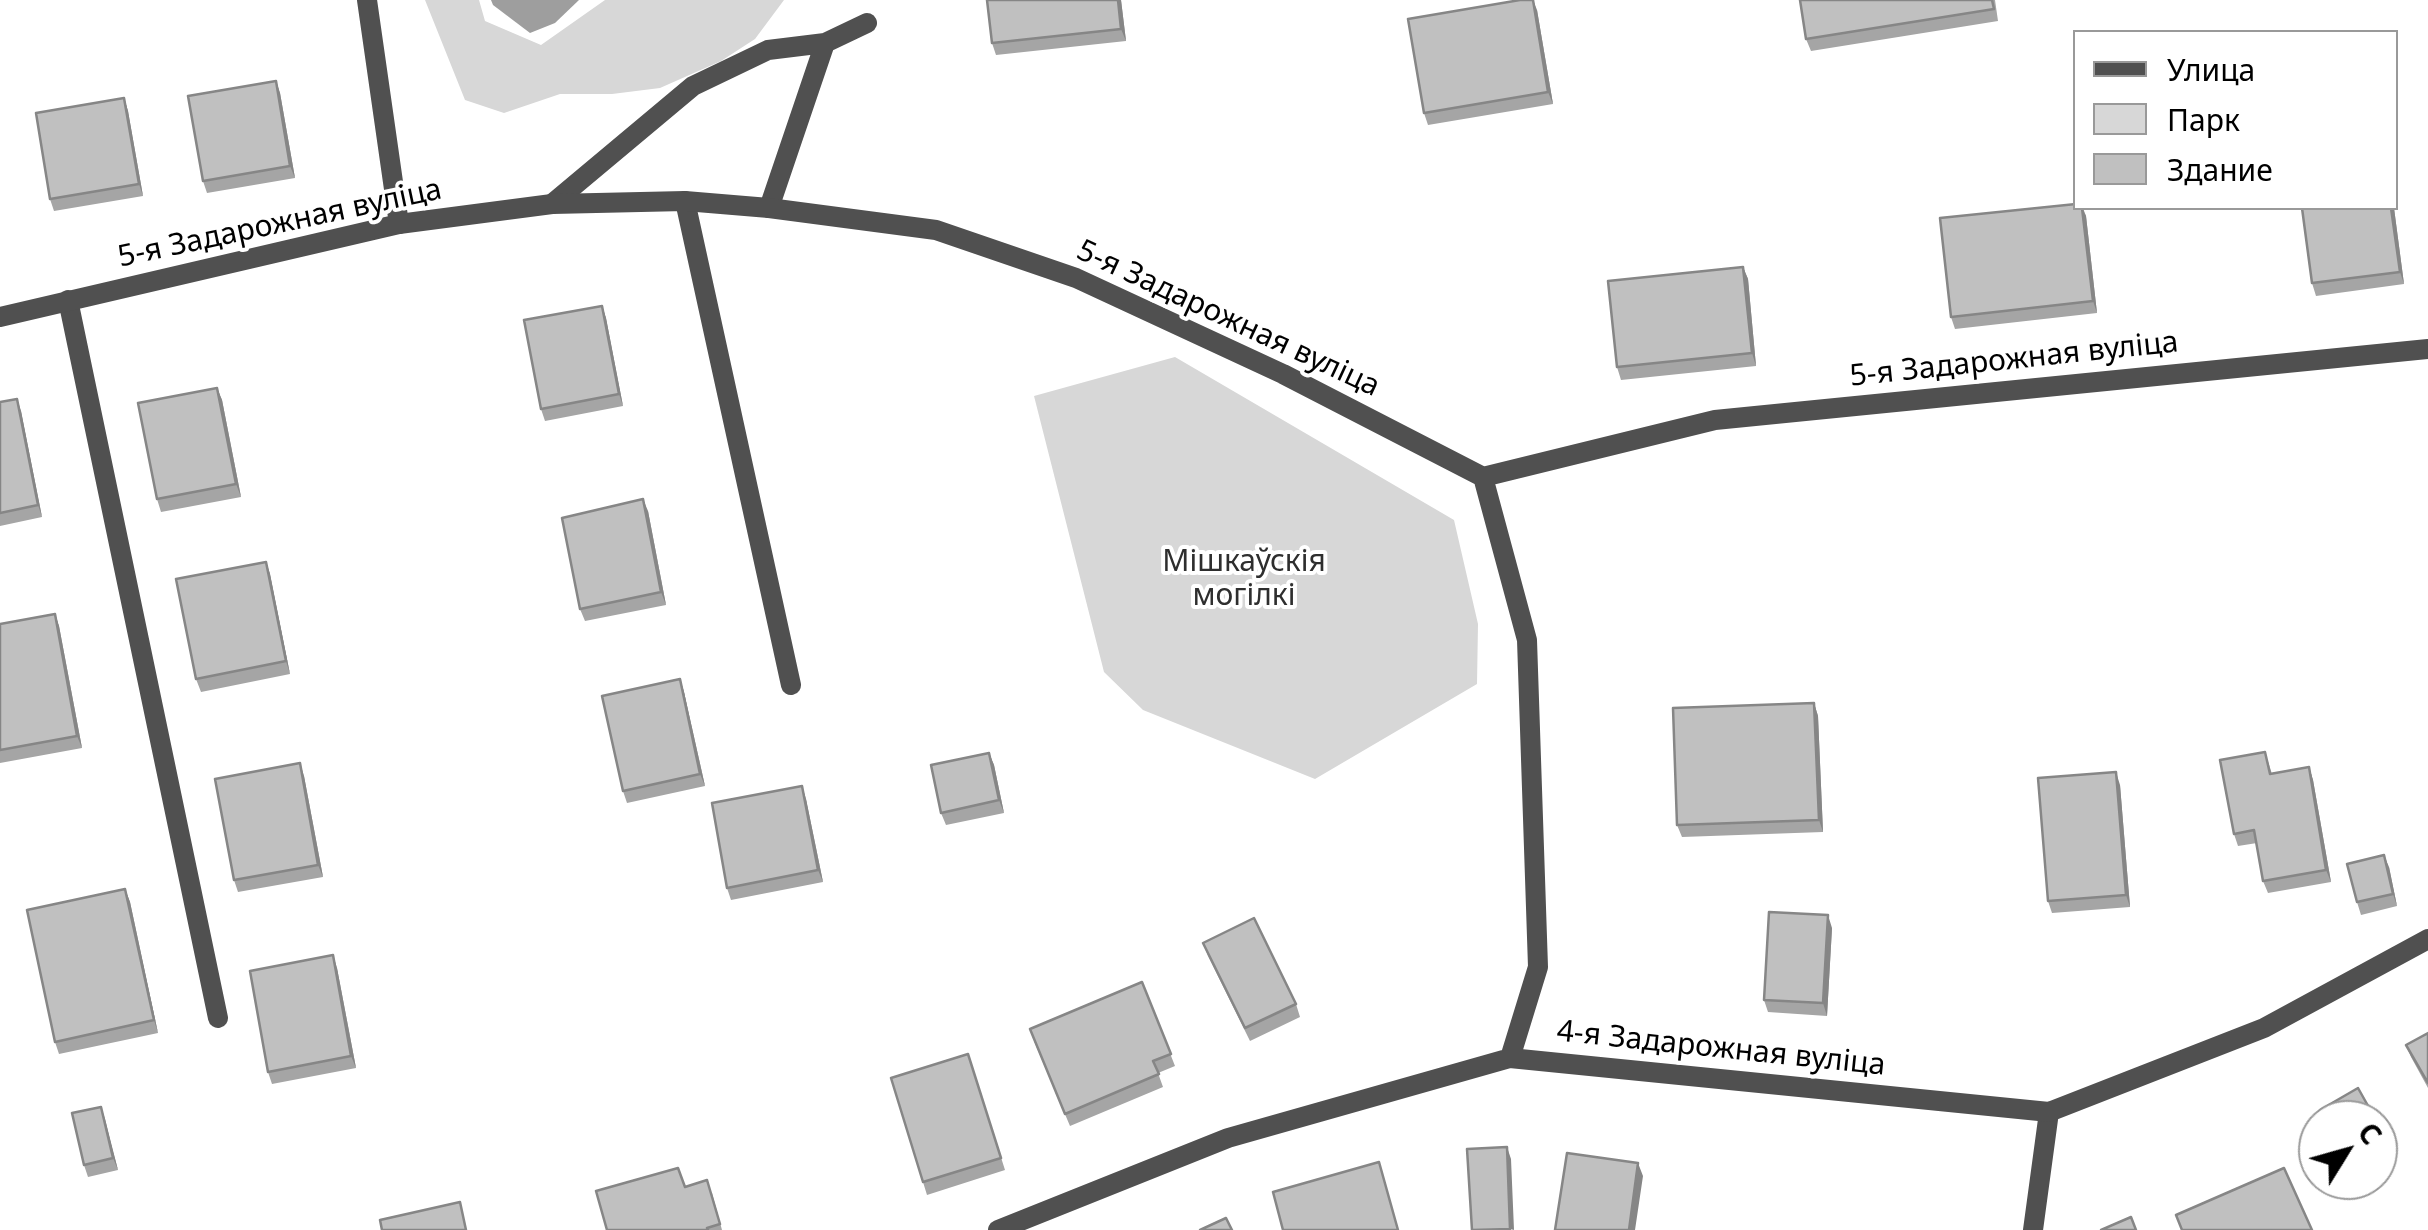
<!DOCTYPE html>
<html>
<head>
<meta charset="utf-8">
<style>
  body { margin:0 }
  #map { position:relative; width:2428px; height:1230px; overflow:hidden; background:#fff; font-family:"Noto Sans",sans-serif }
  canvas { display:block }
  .legend { position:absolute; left:2073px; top:30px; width:325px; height:180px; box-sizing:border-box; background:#fff; border:2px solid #999; margin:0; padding:12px 18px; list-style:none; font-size:30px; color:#000 }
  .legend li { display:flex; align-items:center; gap:20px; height:50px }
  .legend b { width:50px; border:2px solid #999 }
  .north { position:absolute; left:2298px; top:1100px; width:100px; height:100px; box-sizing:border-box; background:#fff; border:2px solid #999; border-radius:50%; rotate:53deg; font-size:28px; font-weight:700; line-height:40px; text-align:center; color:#000 }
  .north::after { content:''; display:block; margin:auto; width:35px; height:45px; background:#000; clip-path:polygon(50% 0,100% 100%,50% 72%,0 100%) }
</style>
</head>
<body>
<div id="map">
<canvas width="2428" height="1230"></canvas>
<ul class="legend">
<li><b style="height:12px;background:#505050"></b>Улица</li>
<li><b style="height:28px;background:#d7d7d7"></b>Парк</li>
<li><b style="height:28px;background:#c0c0c0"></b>Здание</li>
</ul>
<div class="north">С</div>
</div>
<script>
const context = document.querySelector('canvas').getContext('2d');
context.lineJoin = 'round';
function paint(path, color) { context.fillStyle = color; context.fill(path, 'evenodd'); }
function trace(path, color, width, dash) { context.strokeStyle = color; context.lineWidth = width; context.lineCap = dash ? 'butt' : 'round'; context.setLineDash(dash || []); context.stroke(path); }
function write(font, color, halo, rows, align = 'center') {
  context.font = font + ' "Noto Sans",sans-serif'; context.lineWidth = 8; context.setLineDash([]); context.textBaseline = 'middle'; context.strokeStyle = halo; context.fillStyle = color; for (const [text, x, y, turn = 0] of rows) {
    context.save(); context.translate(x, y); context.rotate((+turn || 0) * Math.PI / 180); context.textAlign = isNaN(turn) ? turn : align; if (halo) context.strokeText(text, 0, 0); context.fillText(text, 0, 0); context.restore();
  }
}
paint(new Path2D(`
  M 425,0 L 479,0 L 485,21 L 541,45 L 605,0 L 784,0 L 755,39 L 721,61 L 660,88 L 612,94 L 560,94 L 504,113 L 465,100 Z
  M 1175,357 L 1454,520 L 1478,624 L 1477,684 L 1315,779 L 1143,710 L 1104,672 L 1034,396 Z`), '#d7d7d7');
paint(new Path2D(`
  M 491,0 L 579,0 L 555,23 L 530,33 L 493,5 Z`), '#9e9e9e');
trace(new Path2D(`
  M 367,0 L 399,224
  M 685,201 L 791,685
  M 552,204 L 693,86 L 768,50 L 825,43 L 867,23
  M 769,208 L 825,43
  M 68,300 L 218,1018
  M 2033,1230 L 2049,1112`), '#505050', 20);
trace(new Path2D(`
  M 0,317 L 399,224 L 552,204 L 685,201 L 769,208 L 936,230 L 1076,278 L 1283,374 L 1483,477 L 1715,420 L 2428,349
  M 1483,477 L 1527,640 L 1538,967 L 1510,1058
  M 998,1230 L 1228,1138 L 1510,1058 L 2049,1112 L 2264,1028 L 2428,939`), '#505050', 20);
paint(new Path2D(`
  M 987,0 L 1121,0 L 1126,41 L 996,55 L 992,43 Z
  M 1800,0 L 1995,0 L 1998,21 L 1811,51 L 1806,39 Z
  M 1537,10 L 1553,104 L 1428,125 L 1424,113 Z
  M 276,81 L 280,93 L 295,178 L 207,193 L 203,181 Z
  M 124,98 L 128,111 L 143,196 L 54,211 L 50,199 Z
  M 2076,208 L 2083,208 L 2086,216 L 2097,313 L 1955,329 L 1951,317 Z
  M 2394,208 L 2404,284 L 2316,296 L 2312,283 Z
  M 1743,267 L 1748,279 L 1756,366 L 1621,380 L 1617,367 Z
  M 602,306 L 606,318 L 623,406 L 545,421 L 541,409 Z
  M 217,388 L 222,400 L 241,497 L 161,512 L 157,499 Z
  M 0,402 L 21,411 L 42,517 L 0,526 Z
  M 648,511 L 666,605 L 585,621 L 580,609 Z
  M 266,562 L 270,574 L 290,674 L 201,692 L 196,679 Z
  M 55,614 L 59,626 L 82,748 L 0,763 L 0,624 Z
  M 680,679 L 684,692 L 705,786 L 627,803 L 623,791 Z
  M 1814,703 L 1818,716 L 1823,832 L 1682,837 L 1677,825 Z
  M 2265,752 L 2272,774 L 2309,767 L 2313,780 L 2331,882 L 2268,893 L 2263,881 L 2257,843 L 2238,846 L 2234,834 Z
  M 989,753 L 994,765 L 1004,813 L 946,825 L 941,813 Z
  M 304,776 L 323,877 L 238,892 L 234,880 Z
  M 2120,785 L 2130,907 L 2052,913 L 2048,901 Z
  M 806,799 L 823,882 L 731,900 L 727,888 Z
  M 2389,867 L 2397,906 L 2361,915 L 2357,902 Z
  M 125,889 L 130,902 L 158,1033 L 59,1054 L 55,1042 Z
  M 1832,928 L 1827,1016 L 1768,1012 L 1764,1000 Z
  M 1203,943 L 1296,1004 L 1300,1017 L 1250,1041 L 1208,956 Z
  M 337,968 L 356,1068 L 272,1084 L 268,1072 Z
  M 1142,982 L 1175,1066 L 1158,1073 L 1163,1087 L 1070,1126 L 1034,1041 Z
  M 2428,1033 L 2428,1088 L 2411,1057 L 2406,1045 Z
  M 968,1054 L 1005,1170 L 927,1195 L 923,1182 Z
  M 101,1107 L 118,1170 L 88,1177 L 84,1165 Z
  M 2378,1124 L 2390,1145 L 2394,1158 L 2378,1167 Z
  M 685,1187 L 712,1193 L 722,1230 L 607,1230 Z`), '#a5a5a5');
paint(new Path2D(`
  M 1118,0 L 1121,0 L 1126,41 L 1121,29 Z
  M 1533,0 L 1537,10 L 1553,104 L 1548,92 Z
  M 276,81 L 280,93 L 295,178 L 290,166 Z
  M 124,98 L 128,111 L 143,196 L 139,184 Z
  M 2082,208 L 2086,216 L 2097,313 L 2093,301 Z
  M 2391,208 L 2394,208 L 2404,284 L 2400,272 Z
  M 1743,267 L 1748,279 L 1756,366 L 1752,353 Z
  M 602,306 L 606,318 L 623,406 L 619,394 Z
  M 217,388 L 222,400 L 241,497 L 236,484 Z
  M 17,399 L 21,411 L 42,517 L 38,505 Z
  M 643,499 L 648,511 L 666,605 L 661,592 Z
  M 266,562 L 270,574 L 290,674 L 286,661 Z
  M 55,614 L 59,626 L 82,748 L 77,736 Z
  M 680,679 L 684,692 L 705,786 L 700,774 Z
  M 1814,703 L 1818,716 L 1823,832 L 1819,820 Z
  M 989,753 L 994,765 L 1004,813 L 999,800 Z
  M 300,763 L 304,776 L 323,877 L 318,865 Z
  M 2309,767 L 2313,780 L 2331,882 L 2326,870 Z
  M 2116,772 L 2120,785 L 2130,907 L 2126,895 Z
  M 802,786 L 806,799 L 823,882 L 818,870 Z
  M 2384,855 L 2389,867 L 2397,906 L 2393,894 Z
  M 125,889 L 130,902 L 158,1033 L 154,1020 Z
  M 1828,915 L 1832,928 L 1827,1016 L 1823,1003 Z
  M 333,955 L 337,968 L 356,1068 L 351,1056 Z
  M 101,1107 L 105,1119 L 118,1170 L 113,1158 Z
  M 1507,1147 L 1511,1159 L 1514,1230 L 1510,1229 Z
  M 1638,1163 L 1643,1176 L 1635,1230 L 1629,1230 Z`), '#868686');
const building = new Path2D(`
  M 987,0 L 1118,0 L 1121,29 L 992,43 Z
  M 1520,0 L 1533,0 L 1548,92 L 1424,113 L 1408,19 Z
  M 1800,0 L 1992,0 L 1994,9 L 1806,39 Z
  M 276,81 L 290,166 L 203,181 L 188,96 Z
  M 124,98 L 139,184 L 50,199 L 36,113 Z
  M 2076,204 L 2076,208 L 2082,208 L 2093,301 L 1951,317 L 1940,218 Z
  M 2302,208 L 2391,208 L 2400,272 L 2312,283 Z
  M 1743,267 L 1752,353 L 1617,367 L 1608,281 Z
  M 602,306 L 619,394 L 541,409 L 524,320 Z
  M 217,388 L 236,484 L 157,499 L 138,403 Z
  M 17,399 L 38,505 L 0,513 L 0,402 Z
  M 643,499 L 661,592 L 580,609 L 562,518 Z
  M 266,562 L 286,661 L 196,679 L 176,579 Z
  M 55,614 L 77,736 L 0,750 L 0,624 Z
  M 680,679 L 700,774 L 623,791 L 602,696 Z
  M 1814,703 L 1819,820 L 1677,825 L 1673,708 Z
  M 2265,752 L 2270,774 L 2309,767 L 2326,870 L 2263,881 L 2254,830 L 2234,834 L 2220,760 Z
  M 989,753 L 999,800 L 941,813 L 931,765 Z
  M 300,763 L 318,865 L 234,880 L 215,779 Z
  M 2116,772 L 2126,895 L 2048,901 L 2038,778 Z
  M 802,786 L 818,870 L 727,888 L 712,803 Z
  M 2384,855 L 2393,894 L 2357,902 L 2347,864 Z
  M 125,889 L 154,1020 L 55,1042 L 27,910 Z
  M 1769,912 L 1828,915 L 1823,1003 L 1764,1000 Z
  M 1254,918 L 1296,1004 L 1245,1028 L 1203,943 Z
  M 333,955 L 351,1056 L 268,1072 L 250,971 Z
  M 1142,982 L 1171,1054 L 1153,1061 L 1159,1074 L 1065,1114 L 1030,1029 Z
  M 2428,1033 L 2428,1083 L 2406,1045 Z
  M 968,1054 L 1001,1158 L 923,1182 L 891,1078 Z
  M 2358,1088 L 2376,1120 L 2325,1120 L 2320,1110 Z
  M 101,1107 L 113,1158 L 84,1165 L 72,1113 Z
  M 2378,1124 L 2390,1145 L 2378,1152 Z
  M 1507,1147 L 1510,1229 L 1472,1230 L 1467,1149 Z
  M 1567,1153 L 1638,1163 L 1629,1230 L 1555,1230 Z
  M 1379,1162 L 1398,1230 L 1283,1230 L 1273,1192 Z
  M 678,1168 L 685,1187 L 707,1180 L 720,1224 L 707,1228 L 708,1230 L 607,1230 L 596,1191 Z
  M 2284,1168 L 2312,1230 L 2182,1230 L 2176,1215 Z
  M 460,1202 L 466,1230 L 382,1230 L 380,1220 Z
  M 2131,1217 L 2136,1230 L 2101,1230 Z
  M 1226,1218 L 1232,1230 L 1200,1230 Z`);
paint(building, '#c0c0c0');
trace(building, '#868686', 2.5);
write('30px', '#000', '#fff', [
  ["5-я Задарожная вуліца",280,224,-12],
  ["5-я Задарожная вуліца",1228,319,25],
  ["5-я Задарожная вуліца",2014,360,-6],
  ["4-я Задарожная вуліца",1721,1049,6]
]);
write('30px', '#2e2e2e', '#fff', [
  ["Мішкаўскія",1244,562],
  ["могілкі",1244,596]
]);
</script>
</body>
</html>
